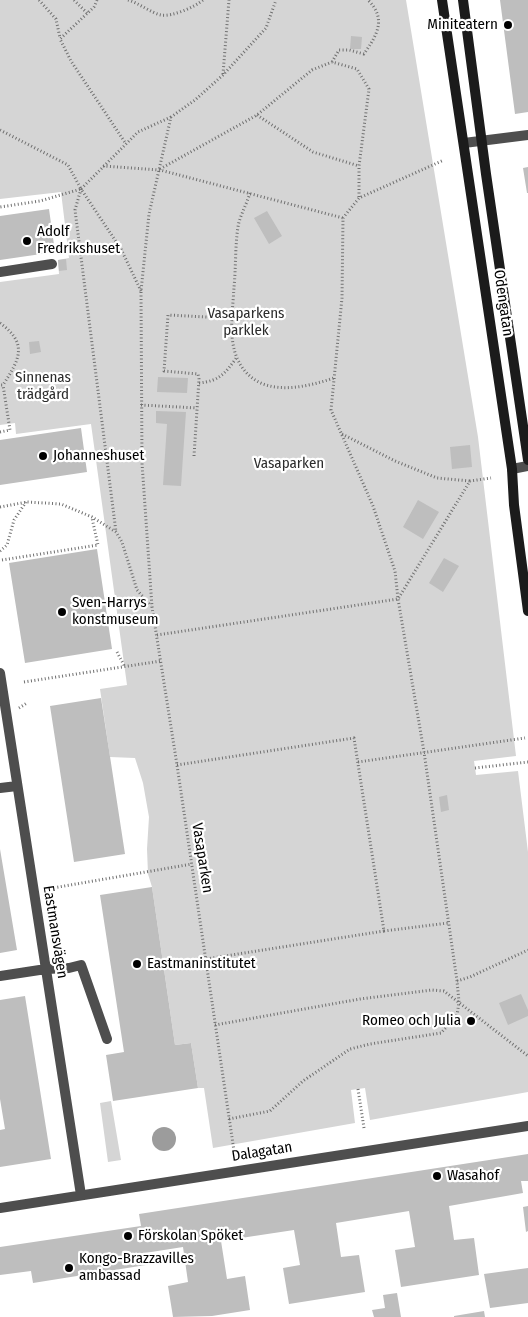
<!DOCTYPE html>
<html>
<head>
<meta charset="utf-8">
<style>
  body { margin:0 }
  canvas { display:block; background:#fff }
</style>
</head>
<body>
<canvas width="528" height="1317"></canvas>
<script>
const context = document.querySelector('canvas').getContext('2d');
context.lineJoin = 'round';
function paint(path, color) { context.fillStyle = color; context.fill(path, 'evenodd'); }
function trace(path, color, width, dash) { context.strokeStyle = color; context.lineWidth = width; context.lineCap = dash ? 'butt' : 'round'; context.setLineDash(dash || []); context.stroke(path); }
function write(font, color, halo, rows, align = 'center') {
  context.font = font + ' "Fira Sans Condensed",sans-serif'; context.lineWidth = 4.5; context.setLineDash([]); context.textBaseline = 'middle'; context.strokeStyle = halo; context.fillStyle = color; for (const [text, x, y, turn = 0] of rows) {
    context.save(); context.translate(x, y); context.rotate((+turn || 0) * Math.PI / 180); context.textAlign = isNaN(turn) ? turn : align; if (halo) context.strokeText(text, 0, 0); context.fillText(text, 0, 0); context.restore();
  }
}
paint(new Path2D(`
  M 0,0 L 406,0 L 478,437 L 516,756 L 474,761 L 476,775 L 518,771 L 528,852 L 528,1092 L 370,1120 L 365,1088 L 351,1090 L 355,1123 L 213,1148 L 204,1088 L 198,1088 L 191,1043 L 175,1045 L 152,887 L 148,874 L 147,849 L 149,817 L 143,783 L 135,758 L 110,757 L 100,689 L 127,685 L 91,424 L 16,434 L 15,423 L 0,425 L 0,282 L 59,274 L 58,260 L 69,258 L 61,192 L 0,199 Z
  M 111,1101 L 121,1160 L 108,1162 L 100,1103 Z`), '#d5d5d5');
paint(new Path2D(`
  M152 1139a12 12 0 1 1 24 0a12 12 0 1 1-24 0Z`), '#9c9c9c');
paint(new Path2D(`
  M 500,0 L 528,0 L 528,112 L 515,114 Z
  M 351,36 L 362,37 L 361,49 L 350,49 Z
  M 528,167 L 528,193 L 527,193 L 523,168 Z
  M 49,209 L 55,252 L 0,260 L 0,216 Z
  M 267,211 L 282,236 L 269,244 L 254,218 Z
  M 66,259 L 67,270 L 59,271 L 58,260 Z
  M 39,341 L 41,352 L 30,354 L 29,342 Z
  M 158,377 L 188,378 L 187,393 L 157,392 Z
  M 156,411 L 186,412 L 181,486 L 163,485 L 167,424 L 156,423 Z
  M 81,428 L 87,472 L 0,485 L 0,440 Z
  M 470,445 L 472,467 L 452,469 L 450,447 Z
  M 418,500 L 439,512 L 423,539 L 403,527 Z
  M 97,549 L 112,649 L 25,663 L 9,563 Z
  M 444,558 L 459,566 L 443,592 L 429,583 Z
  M 101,698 L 125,854 L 74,862 L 50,706 Z
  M 447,795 L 449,810 L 441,812 L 439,797 Z
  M 0,849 L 17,950 L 0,953 Z
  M 152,887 L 175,1045 L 191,1043 L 198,1088 L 113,1101 L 106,1055 L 124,1052 L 100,895 Z
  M 521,994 L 528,1010 L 528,1016 L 508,1025 L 499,1003 Z
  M 25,996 L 51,1159 L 0,1167 L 0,1130 L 5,1129 L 0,1099 L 0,1000 Z
  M 528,1154 L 528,1181 L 521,1181 L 523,1193 L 449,1206 L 454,1240 L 474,1238 L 479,1275 L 401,1287 L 395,1250 L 415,1247 L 409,1211 L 336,1223 L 341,1257 L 359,1255 L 365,1292 L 289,1304 L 283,1268 L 300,1265 L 294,1230 L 221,1241 L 227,1279 L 245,1276 L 250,1310 L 212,1316 L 173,1317 L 168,1286 L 188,1282 L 183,1247 L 145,1253 L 146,1265 L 33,1283 L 31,1271 L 0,1275 L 0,1247 L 141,1226 L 139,1214 Z
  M 528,1206 L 528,1231 L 526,1232 L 523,1207 Z
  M 528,1268 L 528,1303 L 490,1308 L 484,1274 Z
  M 397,1293 L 401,1317 L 374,1317 L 372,1310 L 385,1308 L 383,1295 Z
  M 484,1311 L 485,1317 L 454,1317 L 454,1316 Z`), '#bebebe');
trace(new Path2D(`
  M 39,0 L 56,19 L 60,38
  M 74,0 L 87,13
  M 97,0 L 94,7 L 60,39 L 71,61 L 126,144
  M 128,0 C 139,3 151,13 161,15 C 172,17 195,7 203,0
  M 332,62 L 339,50 L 349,50 L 364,54 C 377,35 387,19 368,0
  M 223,74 L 229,0
  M 257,115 L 313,152 L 359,166
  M 0,130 L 68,165 L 81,189 L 40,201 L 0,207
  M 103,166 L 160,170 L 343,218
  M 160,169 L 257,115 L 312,70 L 332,62 L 357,69 L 369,89 L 359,166 L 359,197
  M 81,189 L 75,210 L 116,532
  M 250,193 C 247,203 242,212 239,222 C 235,238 236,269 234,287 C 233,309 228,337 237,358 C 255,399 301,389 334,378
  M 141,291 L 121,249 L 81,189 L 138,132 L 171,117
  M 0,323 C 29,344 19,360 3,385 L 0,385
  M 199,383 C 219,381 225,374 237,357
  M 141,405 L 197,408
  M 0,432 L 10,430 L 3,385
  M 342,434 L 395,461 L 437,478 L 470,481
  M 194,456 L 199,379 L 198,374 L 164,371 L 168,315 L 244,319
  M 0,507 L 27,502 L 61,504 L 92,517 L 116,532 L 122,542 L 137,590 L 151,606
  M 0,551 L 7,545 L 14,520 L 26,502
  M 2,560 L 98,545 L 92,518
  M 157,635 L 398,599 L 470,481 L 491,478
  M 117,652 L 125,667
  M 24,682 L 161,661
  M 19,708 L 27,703
  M 358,762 L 525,738
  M 177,765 L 354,738 L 384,931 L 206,959
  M 475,768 L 528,762
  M 47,889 L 192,864
  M 384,931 L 448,923
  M 457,981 L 470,977 L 528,950
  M 215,1025 L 360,999 L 432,990 L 444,991 L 528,1056
  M 358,1089 L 364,1128
  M 229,1119 L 270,1111 L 303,1081 L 350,1049 L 370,1044 L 441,1033 L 457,1015 L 459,1002 L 457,981 L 424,752 L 398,599 L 395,571 L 373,506 L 331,410 L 342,298 L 343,218 L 359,198 L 444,160
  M 234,1151 L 177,765 L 152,607 L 142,463 L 141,291 L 149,214 L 171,117 L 195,100 L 223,75 L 266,28 L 276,0`), '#707070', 3, [1, 2.5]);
trace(new Path2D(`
  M 0,272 L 52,264
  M 46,969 L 69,968 L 81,965 L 107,1039`), '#4e4e4e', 10);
trace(new Path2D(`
  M 464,143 L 528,135
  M 512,469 L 528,466
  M 0,673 L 81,1195
  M 0,788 L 17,786
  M 0,976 L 46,969
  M 0,1208 L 528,1126`), '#4e4e4e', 10);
trace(new Path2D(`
  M 442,0 L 512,469 L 514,505 L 528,611
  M 463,0 L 486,174 L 528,460`), '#1b1b1b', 10);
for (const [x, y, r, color] of [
  [508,25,5,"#000"],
  [27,241,5,"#000"],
  [43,456,5,"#000"],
  [62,612,5,"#000"],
  [137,964,5,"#000"],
  [471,1021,5,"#000"],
  [437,1176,5,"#000"],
  [128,1236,5,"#000"],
  [69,1268,5,"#000"]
]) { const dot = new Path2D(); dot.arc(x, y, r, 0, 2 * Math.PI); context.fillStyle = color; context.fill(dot); trace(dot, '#fff', 2); }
write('15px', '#000', '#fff', [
  ["Miniteatern",498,25,"right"],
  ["Adolf",37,232],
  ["Fredrikshuset",37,249],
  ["Johanneshuset",53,456],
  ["Sven-Harrys",72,603],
  ["konstmuseum",72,620],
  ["Eastmaninstitutet",147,964],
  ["Romeo och Julia",461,1021,"right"],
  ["Wasahof",447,1176],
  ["Förskolan Spöket",138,1236],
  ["Kongo-Brazzavilles",79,1259],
  ["ambassad",79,1276]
], 'left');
write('15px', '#000', '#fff', [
  ["Odengatan",503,303,82],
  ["Vasaparken",202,858,81],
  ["Eastmansvägen",55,932,81],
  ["Dalagatan",262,1152,-9]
]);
write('15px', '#2c2c2c', '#fff', [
  ["Vasaparkens",246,314],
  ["parklek",246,331],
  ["Sinnenas",43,378],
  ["trädgård",43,395],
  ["Vasaparken",289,464]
]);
</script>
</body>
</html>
